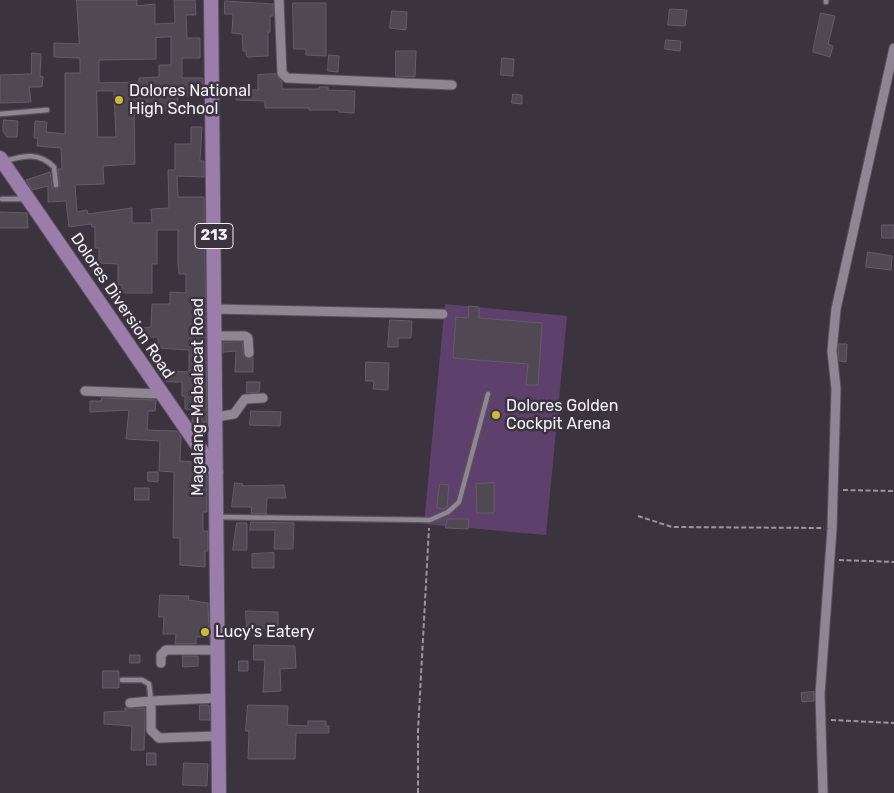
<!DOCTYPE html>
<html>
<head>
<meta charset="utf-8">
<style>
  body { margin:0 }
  canvas { display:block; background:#3b343e }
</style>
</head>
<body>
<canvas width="894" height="793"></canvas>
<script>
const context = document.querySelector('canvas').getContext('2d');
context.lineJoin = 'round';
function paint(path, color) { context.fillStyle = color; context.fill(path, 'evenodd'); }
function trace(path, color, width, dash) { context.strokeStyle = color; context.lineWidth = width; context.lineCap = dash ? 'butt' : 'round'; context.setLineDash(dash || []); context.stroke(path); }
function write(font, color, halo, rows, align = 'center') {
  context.font = font + ' Rubik,sans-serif'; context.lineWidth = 5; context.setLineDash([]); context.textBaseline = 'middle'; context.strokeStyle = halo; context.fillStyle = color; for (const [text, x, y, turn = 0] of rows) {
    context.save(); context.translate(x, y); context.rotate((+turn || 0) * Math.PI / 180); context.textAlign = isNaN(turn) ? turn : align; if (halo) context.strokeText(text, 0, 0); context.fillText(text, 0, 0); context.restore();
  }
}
paint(new Path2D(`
  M 445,304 L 567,316 L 546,535 L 424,524 Z`), '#5d406c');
const building = new Path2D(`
  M 77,0 L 137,0 L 137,6 L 155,4 L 155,24 L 175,23 L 174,0 L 195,0 L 196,15 L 186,15 L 187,38 L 200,38 L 200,58 L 182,58 L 182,78 L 203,78 L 203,96 L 178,96 L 177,110 L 134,113 L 135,164 L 103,166 L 104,184 L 75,185 L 77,212 L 87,210 L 88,214 L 132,208 L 132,223 L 152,223 L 151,209 L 169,208 L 168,170 L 175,170 L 175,144 L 191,144 L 191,127 L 202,127 L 200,161 L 204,161 L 204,177 L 177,176 L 178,197 L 204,197 L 207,422 L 192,422 L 193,410 L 185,409 L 185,396 L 182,396 L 182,382 L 166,382 L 167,371 L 189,372 L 189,350 L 158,348 L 158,337 L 141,337 L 141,328 L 151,327 L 152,304 L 170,304 L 170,292 L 186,293 L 186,274 L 179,274 L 178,263 L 178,230 L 157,230 L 157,264 L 152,264 L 152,293 L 122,293 L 122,285 L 118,285 L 118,264 L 99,263 L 99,248 L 95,248 L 95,227 L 92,227 L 91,224 L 69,227 L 66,201 L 48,202 L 48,186 L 32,190 L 26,180 L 50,172 L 52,187 L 57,189 L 60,186 L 58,169 L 62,169 L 61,148 L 37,146 L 38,138 L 34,138 L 35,121 L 47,122 L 46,132 L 65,134 L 65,73 L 80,73 L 80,58 L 54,57 L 54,43 L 79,44 ZM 171,37 L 171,65 L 159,65 L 159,77 L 139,78 L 139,82 L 99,83 L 99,60 L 156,59 L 156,38 ZM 97,91 L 114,91 L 116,137 L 98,137 Z
  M 225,1 L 273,4 L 273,16 L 270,16 L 270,32 L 268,32 L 268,56 L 247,57 L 246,51 L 243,51 L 242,34 L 232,33 L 233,14 L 225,14 Z
  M 293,3 L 326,3 L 326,56 L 306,55 L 306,49 L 294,49 Z
  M 670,9 L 687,10 L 685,26 L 668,25 Z
  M 392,11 L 407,12 L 406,30 L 390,28 Z
  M 821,13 L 835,16 L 828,44 L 833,46 L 830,57 L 813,52 Z
  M 666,40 L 681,41 L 680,51 L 665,49 Z
  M 396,51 L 416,51 L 415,77 L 396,76 Z
  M 32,53 L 41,54 L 40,76 L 43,77 L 42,87 L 29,87 L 31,102 L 0,103 L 0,75 L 31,74 Z
  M 329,55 L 339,56 L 338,72 L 328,71 Z
  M 502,58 L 514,59 L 513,76 L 501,75 Z
  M 276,74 L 282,82 L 282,89 L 319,89 L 319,87 L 328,87 L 328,90 L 355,91 L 354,113 L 339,112 L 339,110 L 309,110 L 309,108 L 265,108 L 265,101 L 236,100 L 236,90 L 258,90 L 258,75 Z
  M 513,94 L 522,95 L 522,104 L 512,103 Z
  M 4,120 L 18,121 L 17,137 L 7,137 L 3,131 Z
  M 0,212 L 27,213 L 28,228 L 0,228 Z
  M 882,225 L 894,225 L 894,238 L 882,238 Z
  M 868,252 L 892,256 L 891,270 L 866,267 Z
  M 469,306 L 479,307 L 479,318 L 542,323 L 538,385 L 526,385 L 528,364 L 453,358 L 456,317 L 468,318 Z
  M 390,320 L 412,321 L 411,338 L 398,338 L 398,347 L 388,347 Z
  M 242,342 L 244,357 L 249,359 L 253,357 L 253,372 L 235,372 L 236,351 L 223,352 L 223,343 Z
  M 839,344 L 847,344 L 846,362 L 839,361 Z
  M 366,362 L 389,363 L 388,390 L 373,389 L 374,381 L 366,381 Z
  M 247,382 L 260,382 L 259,392 L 247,393 Z
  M 102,398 L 156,400 L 155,411 L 148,411 L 147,430 L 177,431 L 181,437 L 180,461 L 198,462 L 207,474 L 207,512 L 203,512 L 203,531 L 208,531 L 208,551 L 205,551 L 205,567 L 180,565 L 180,538 L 173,538 L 174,472 L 159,471 L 160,441 L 126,439 L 129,410 L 90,412 L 90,401 L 101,401 Z
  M 251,411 L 281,412 L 280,426 L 250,425 Z
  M 148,472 L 158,472 L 158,482 L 148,481 Z
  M 235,483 L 243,484 L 242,486 L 284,485 L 286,498 L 267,498 L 266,514 L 251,513 L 252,507 L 232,507 Z
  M 494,483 L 494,513 L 477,513 L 476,484 Z
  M 440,484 L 449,485 L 447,507 L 444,509 L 437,508 Z
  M 135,488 L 149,488 L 149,500 L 135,500 Z
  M 447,519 L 469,519 L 468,529 L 446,528 Z
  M 251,522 L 294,523 L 293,549 L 274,549 L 275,530 L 250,530 Z
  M 237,523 L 247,523 L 247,550 L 233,550 Z
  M 274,553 L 274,568 L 252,568 L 252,554 Z
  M 160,595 L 189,596 L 188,600 L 208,603 L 209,637 L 196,637 L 196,644 L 175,644 L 176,634 L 163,634 L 164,617 L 159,617 Z
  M 246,611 L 278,612 L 278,629 L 247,628 Z
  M 254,645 L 295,646 L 296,668 L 280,669 L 281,691 L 263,692 L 265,660 L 254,660 Z
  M 130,655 L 140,655 L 140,663 L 130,663 Z
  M 183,656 L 198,656 L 198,666 L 183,667 Z
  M 239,661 L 248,661 L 248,671 L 239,671 Z
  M 103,671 L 119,671 L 119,688 L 103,688 Z
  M 814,692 L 814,701 L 802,702 L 801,693 Z
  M 200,705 L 209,705 L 210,720 L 200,720 Z
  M 248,705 L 288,706 L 287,725 L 308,726 L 308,721 L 326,721 L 326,726 L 329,726 L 329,733 L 296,733 L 295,759 L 248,759 L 249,731 L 246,731 Z
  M 125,708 L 145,708 L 144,750 L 131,750 L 132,726 L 104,724 L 104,712 L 125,711 Z
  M 147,753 L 156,753 L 156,765 L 147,765 Z
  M 184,763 L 208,764 L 207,786 L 183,785 Z`);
paint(building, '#504954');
trace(building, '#645c68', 1);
const service = new Path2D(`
  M 826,2 L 826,0
  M 0,114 L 47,110
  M 4,161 C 23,156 38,151 54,167 L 56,185
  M 2,199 L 24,199
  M 218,517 L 430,520 L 448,512 L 459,502 L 488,394
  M 122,680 L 142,680 L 149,684 L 151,701`);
const minor = new Path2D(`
  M 279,0 L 282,73 L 287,78 L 452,85
  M 215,309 L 443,314
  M 215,336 L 245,336 L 248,338 L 249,353
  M 85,391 L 161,394
  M 216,417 L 234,414 L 245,399 L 263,398
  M 161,663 L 161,655 L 166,650 L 218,650
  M 218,698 L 151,701 L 151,730 L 159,738 L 218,736
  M 130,703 L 151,701
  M 823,793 L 820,694 L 832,529 L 836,389 L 832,351 L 836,309 L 894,48`);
const primary = new Path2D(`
  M 211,0 L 219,793
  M 0,158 L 216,472`);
trace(service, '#59525c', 7);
trace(minor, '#59525c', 11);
trace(primary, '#59525c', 16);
trace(new Path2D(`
  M 843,490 L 894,491
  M 638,516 L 672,527 L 822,528
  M 839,560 L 894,562
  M 831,720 L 894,723
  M 418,793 L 418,731 L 429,528`), '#9a949d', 2, [5, 2.5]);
trace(service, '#8e8693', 4.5);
trace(minor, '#8e8693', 9);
trace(primary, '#9a7da9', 14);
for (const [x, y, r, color] of [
  [119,100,5,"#c8bb3b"],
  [496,415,5,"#c8bb3b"],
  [205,632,5,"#c8bb3b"]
]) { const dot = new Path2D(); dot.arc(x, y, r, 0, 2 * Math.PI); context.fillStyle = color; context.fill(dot); trace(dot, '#3b343e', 2); }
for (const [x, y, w] of [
  [214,236,38]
]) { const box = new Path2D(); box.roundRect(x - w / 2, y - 12.5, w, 25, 4); context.fillStyle = '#3b343e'; context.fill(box); trace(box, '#f4f0f7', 1); }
write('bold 15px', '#f4f0f7', null, [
  ["213",214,236]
]);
write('16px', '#f4f0f7', '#3b343e', [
  ["Dolores National",129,91],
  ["High School",129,109],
  ["Dolores Golden",506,406],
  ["Cockpit Arena",506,424],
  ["Lucy's Eatery",215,632]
], 'left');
write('16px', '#f4f0f7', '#3b343e', [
  ["Dolores Diversion Road",122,306,56],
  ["Magalang-Mabalacat Road",198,397,-90]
]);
</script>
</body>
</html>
